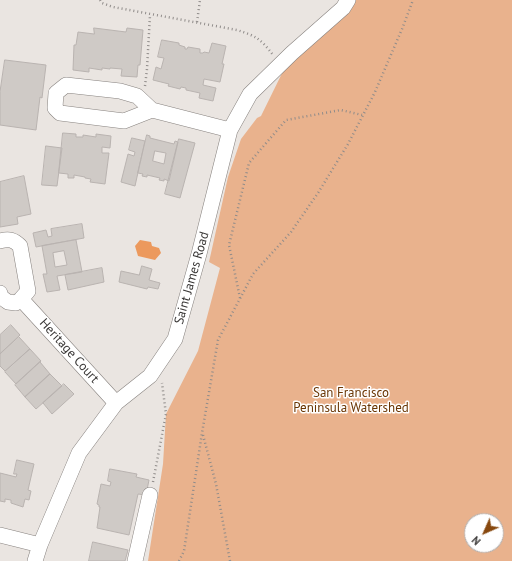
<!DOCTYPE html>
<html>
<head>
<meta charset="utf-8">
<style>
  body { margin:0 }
  #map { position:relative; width:512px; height:561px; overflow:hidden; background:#eae5e1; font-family:"PT Sans",sans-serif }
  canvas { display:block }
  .north { position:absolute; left:464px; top:513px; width:40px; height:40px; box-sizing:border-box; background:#fff; border:1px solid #b0afaf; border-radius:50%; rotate:225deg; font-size:11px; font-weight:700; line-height:16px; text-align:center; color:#393736 }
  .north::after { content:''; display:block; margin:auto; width:14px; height:18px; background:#87480e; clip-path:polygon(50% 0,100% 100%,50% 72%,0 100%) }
</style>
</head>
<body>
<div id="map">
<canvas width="512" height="561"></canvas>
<div class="north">N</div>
</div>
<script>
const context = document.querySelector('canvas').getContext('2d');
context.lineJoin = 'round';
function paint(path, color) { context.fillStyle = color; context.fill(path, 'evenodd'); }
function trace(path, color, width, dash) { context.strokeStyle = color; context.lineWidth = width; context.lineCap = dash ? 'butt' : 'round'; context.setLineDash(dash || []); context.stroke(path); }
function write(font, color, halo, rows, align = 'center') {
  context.font = font + ' "PT Sans",sans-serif'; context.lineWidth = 3; context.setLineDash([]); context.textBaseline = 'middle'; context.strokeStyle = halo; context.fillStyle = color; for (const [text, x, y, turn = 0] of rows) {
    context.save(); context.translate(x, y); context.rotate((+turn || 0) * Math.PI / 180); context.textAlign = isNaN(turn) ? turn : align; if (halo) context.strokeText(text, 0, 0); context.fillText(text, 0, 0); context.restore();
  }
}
paint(new Path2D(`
  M 348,0 L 512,0 L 512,561 L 148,561 L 163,464 L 166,414 L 198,351 L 220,268 L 209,262 L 228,177 L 241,139 L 257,118 L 261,116 L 292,53 ZM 472,521 L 496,521 L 496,545 L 472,545 Z`), '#e9b28d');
paint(new Path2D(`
  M 140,240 L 151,242 L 152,246 L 159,248 L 161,253 L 155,260 L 138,256 L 135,246 Z`), '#ec995d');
const building = new Path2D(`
  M 94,28 L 126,32 L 127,28 L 143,30 L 140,65 L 138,65 L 137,77 L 121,76 L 122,69 L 110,68 L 110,69 L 102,68 L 102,70 L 89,68 L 89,72 L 73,70 L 74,45 L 76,45 L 78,32 L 94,34 Z
  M 162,40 L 179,43 L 179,45 L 185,47 L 185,49 L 187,49 L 188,47 L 200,49 L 200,53 L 203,53 L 204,52 L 209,53 L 212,43 L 226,46 L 222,64 L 224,64 L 220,82 L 204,79 L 203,85 L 216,88 L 213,101 L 199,98 L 200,93 L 186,90 L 186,88 L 181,87 L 180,89 L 168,86 L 169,84 L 153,80 L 156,67 L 161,69 L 164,58 L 158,57 Z
  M 5,60 L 46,65 L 42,98 L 40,97 L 36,130 L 0,125 L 0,92 Z
  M 63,133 L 76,134 L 76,137 L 83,137 L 83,135 L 96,137 L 96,134 L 111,136 L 110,148 L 102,147 L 102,153 L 109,153 L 105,184 L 90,182 L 91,179 L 85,178 L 85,177 L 74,175 L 74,178 L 68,178 L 68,174 L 59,173 Z
  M 147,135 L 150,136 L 150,138 L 174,144 L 175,141 L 178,142 L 169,181 L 164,179 L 164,181 L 159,180 L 160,178 L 147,175 L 147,177 L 142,176 L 143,174 L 138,173 ZM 155,151 L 166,153 L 164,164 L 153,161 Z
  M 132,138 L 145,141 L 135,186 L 121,182 L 128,154 L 134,156 L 135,152 L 129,150 Z
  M 179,139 L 195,143 L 180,198 L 165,194 Z
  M 46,146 L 62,148 L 57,186 L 42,185 Z
  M 24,176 L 31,214 L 17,217 L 18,224 L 0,227 L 0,182 Z
  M 82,224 L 84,238 L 36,247 L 33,233 L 46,230 L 48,237 L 52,236 L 51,229 Z
  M 76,240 L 82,272 L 57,276 L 60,290 L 47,292 L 43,274 L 47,274 L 42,246 ZM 64,251 L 67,265 L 55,267 L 53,253 Z
  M 142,266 L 152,269 L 149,280 L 160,283 L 158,289 L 148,287 L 147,289 L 119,282 L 121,271 L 139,275 Z
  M 102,268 L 104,282 L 68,290 L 65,275 Z
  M 11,325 L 20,335 L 0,354 L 0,335 Z
  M 19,337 L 30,349 L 5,371 L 0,366 L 0,354 Z
  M 30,349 L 41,361 L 16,384 L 5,372 Z
  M 40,362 L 50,374 L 25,397 L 15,385 Z
  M 50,374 L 62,386 L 36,409 L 25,397 Z
  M 64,384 L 74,394 L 52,414 L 43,403 Z
  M 17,460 L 34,464 L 28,490 L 31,491 L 29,500 L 25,499 L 23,507 L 11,503 L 11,500 L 5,499 L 5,502 L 0,501 L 0,473 L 16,477 L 17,474 L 14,474 Z
  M 110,469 L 137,474 L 136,477 L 149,480 L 146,495 L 138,494 L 129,535 L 97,528 L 100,507 L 99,507 L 99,505 L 97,504 L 101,484 L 110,486 L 111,482 L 108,481 Z
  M 93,542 L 128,550 L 125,561 L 89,561 Z`);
paint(building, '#cfcac6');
trace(building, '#b9b3b0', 1);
const minor = new Path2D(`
  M 152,110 L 124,121 L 60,113 L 55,108 L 56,93 L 66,85 L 120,91 L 137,96 L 152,110 L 230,130
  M 0,241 C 9,238 14,240 20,246 L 28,291 L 21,299 L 16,303 L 8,302 L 1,297 L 0,293
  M 21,299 L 116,403
  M 0,535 L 40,545
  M 35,561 L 40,545 L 79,453 L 116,403 L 150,376 L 175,339 L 199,254 L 230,130 L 250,94 L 292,53 L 343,8 L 348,0
  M 135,561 L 150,495`);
trace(minor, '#87827f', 16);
trace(new Path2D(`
  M 100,0 L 102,3 L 113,7 L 237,30 C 256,36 261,39 273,55
  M 197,22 L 200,0
  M 145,86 L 147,69 L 150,15
  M 240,298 L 229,245 L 249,163 L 286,120 L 341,110 L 362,115
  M 203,435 L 216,484 L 230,561
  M 153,482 L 166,414 L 162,383
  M 179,561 L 184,551 L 202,433 L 218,340 L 253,274 L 291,232 L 318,193 L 348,144 L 375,92 L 402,29 L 413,0`), '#908c8a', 2.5, [1, 3]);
trace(minor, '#fff', 15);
write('13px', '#393736', '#fff', [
  ["Saint James Road",192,278,-74],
  ["Heritage Court",69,351,48]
]);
write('13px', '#693503', '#fff', [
  ["San Francisco",351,393],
  ["Peninsula Watershed",351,408]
]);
</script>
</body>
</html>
